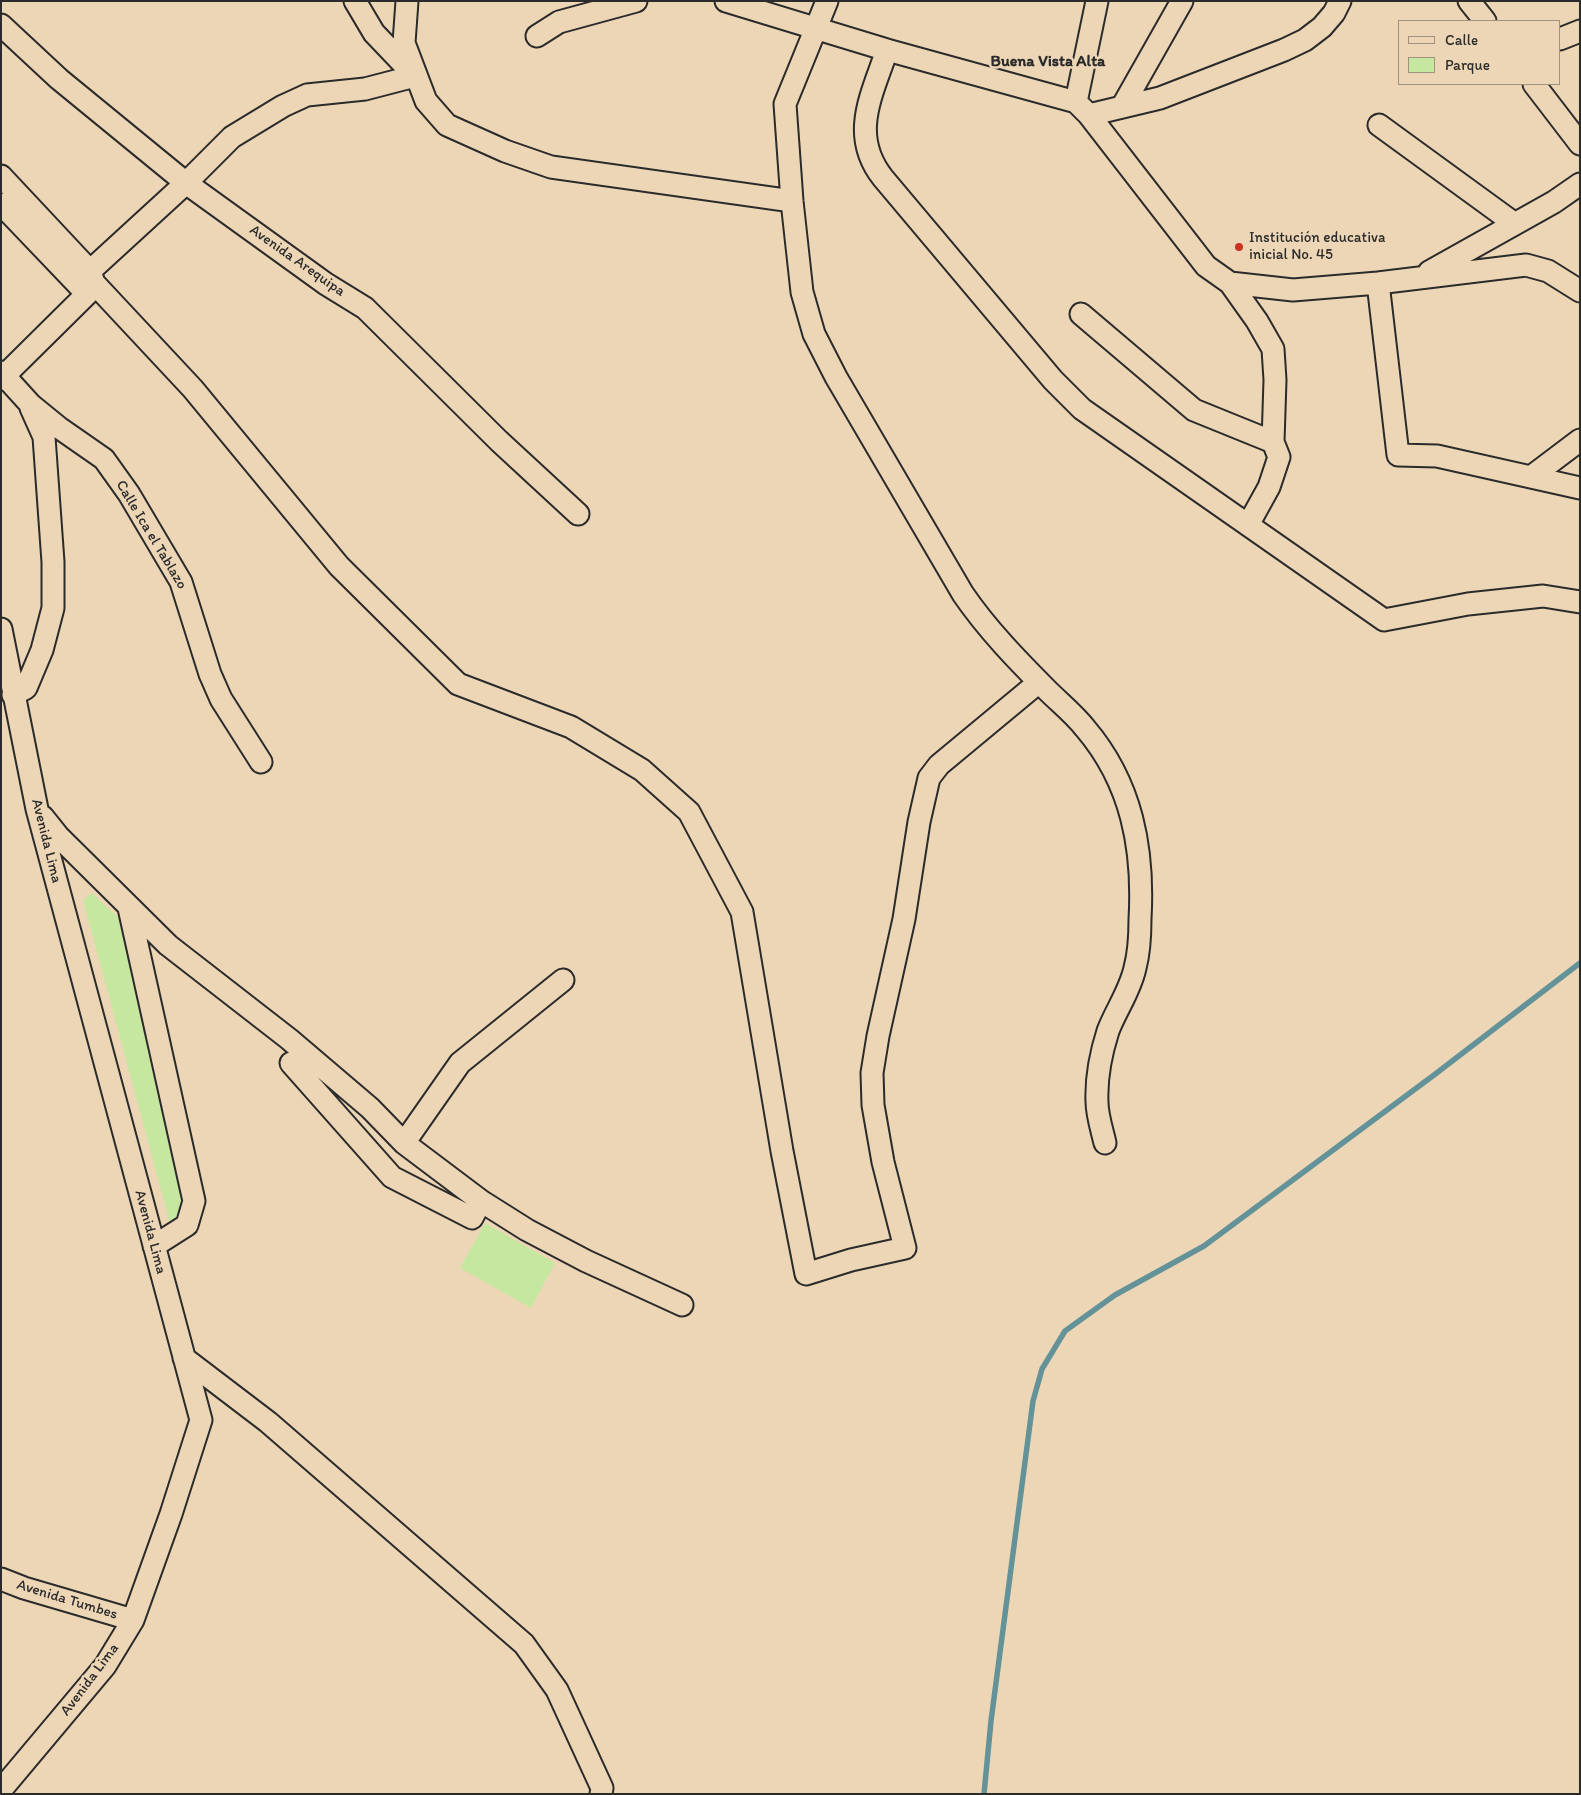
<!DOCTYPE html>
<html>
<head>
<meta charset="utf-8">
<style>
  body { margin:0 }
  #map { position:relative; width:1581px; height:1795px; overflow:hidden; background:#edd6b6; font-family:Itim,sans-serif }
  canvas { display:block }
  .frame { position:absolute; inset:0; border:2px solid #2b2b2b; pointer-events:none }
  .legend { position:absolute; left:1398px; top:20px; width:162px; height:65px; box-sizing:border-box; background:#edd6b6; border:1px solid #9f927e; margin:0; padding:6px 9px; list-style:none; font-size:15px; color:#2b2b2b }
  .legend li { display:flex; align-items:center; gap:10px; height:25px }
  .legend b { width:25px; border:1px solid #9f927e }
</style>
</head>
<body>
<div id="map">
<canvas width="1581" height="1795"></canvas>
<div class="frame"></div>
<ul class="legend">
<li><b style="height:6px;background:#edd6b6"></b>Calle</li>
<li><b style="height:14px;background:#c6e7a0"></b>Parque</li>
</ul>
</div>
<script>
const context = document.querySelector('canvas').getContext('2d');
context.lineJoin = 'round';
function paint(path, color) { context.fillStyle = color; context.fill(path, 'evenodd'); }
function trace(path, color, width, dash) { context.strokeStyle = color; context.lineWidth = width; context.lineCap = dash ? 'butt' : 'round'; context.setLineDash(dash || []); context.stroke(path); }
function write(font, color, halo, rows, align = 'center') {
  context.font = font + ' Itim,sans-serif'; context.lineWidth = 5; context.setLineDash([]); context.textBaseline = 'middle'; context.strokeStyle = halo; context.fillStyle = color; for (const [text, x, y, turn = 0] of rows) {
    context.save(); context.translate(x, y); context.rotate((+turn || 0) * Math.PI / 180); context.textAlign = isNaN(turn) ? turn : align; if (halo) context.strokeText(text, 0, 0); context.fillText(text, 0, 0); context.restore();
  }
}
paint(new Path2D(`
  M 92,893 L 125,924 L 188,1198 L 180,1224 L 171,1227 L 83,900 Z
  M 485,1223 L 555,1263 L 531,1308 L 460,1268 Z`), '#c6e7a0');
trace(new Path2D(`
  M 984,1794 L 991,1721 L 1033,1401 L 1042,1369 L 1065,1331 L 1115,1295 L 1204,1246 L 1434,1075 L 1580,963`), '#639398', 5.5);
const minor = new Path2D(`
  M 407,1 L 404,43 L 426,101 L 447,125 L 505,151 L 551,167 L 792,201
  M 726,1 L 887,50 L 1076,102 L 1089,115 L 1206,266 L 1230,283 L 1293,290 L 1378,283 L 1526,265 L 1548,271 L 1580,291
  M 827,1 L 785,104 L 792,201 L 802,292 L 814,334 L 836,377 L 963,594 C 987,629 1017,660 1047,690 C 1060,703 1074,714 1085,728 C 1132,783 1144,849 1140,919 C 1140,935 1139,953 1135,968 C 1130,991 1116,1010 1108,1031 C 1101,1053 1096,1079 1097,1102 C 1097,1115 1102,1130 1105,1143
  M 1469,1 L 1485,21
  M 1,25 L 59,79 L 186,183 L 326,284 L 365,308 L 499,441 L 578,514
  M 537,36 L 559,22 L 636,1
  M 1560,39 L 1580,31
  M 887,50 C 872,95 849,135 883,178 L 1053,380 L 1082,409 L 1384,620 L 1468,604 L 1543,596 L 1580,602
  M 1534,84 L 1580,144
  M 1076,102 L 1097,1
  M 1122,107 L 1182,1
  M 1089,115 L 1160,98 L 1284,50 L 1305,40 L 1322,27 L 1334,13 L 1340,1
  M 1379,125 L 1515,224
  M 1,176 L 90,271
  M 1,204 L 87,294
  M 1429,272 L 1554,202 L 1580,184
  M 94,283 L 193,389 L 339,566 L 458,684 L 571,727 L 642,770 L 689,812 L 742,912 L 782,1151 L 806,1274 L 851,1260 L 905,1248 L 883,1162 L 873,1105 L 872,1073 L 878,1036 L 904,919 L 919,822 L 929,778 L 939,765 L 1039,682
  M 1230,283 L 1257,321 L 1273,349 L 1275,380 L 1273,442 L 1279,457 L 1269,487 L 1248,525
  M 1378,283 L 1398,455 L 1437,456 L 1580,488
  M 1081,314 L 1194,410 L 1273,442
  M 1,372 L 31,405 L 58,427 L 104,459 L 129,494 L 181,582 L 210,674 L 221,699 L 261,762
  M 1,379 L 87,294 L 94,283 L 90,271 L 186,183 L 232,137 L 283,106 L 307,95 L 365,89 L 415,76 L 374,33 L 355,1
  M 1531,477 L 1580,440
  M 1,629 L 37,809 L 201,1420 L 171,1514 L 133,1620 L 105,1666 L 1,1790
  M 13,695 L 26,688 L 42,650 L 53,608 L 53,562 L 44,437 L 31,408
  M 43,817 L 59,837 L 168,945 L 289,1039 L 370,1108 L 404,1143 L 481,1201 L 527,1230 L 586,1261 L 682,1305
  M 129,908 L 194,1201 L 187,1225 L 154,1246
  M 291,1063 L 392,1177 L 472,1218 L 481,1201
  M 404,1143 L 460,1063 L 563,980
  M 184,1358 L 268,1422 L 524,1644 L 557,1690 L 602,1788 L 601,1794
  M 1,1579 L 24,1588 L 133,1620`);
trace(minor, '#2b2b2b', 25);
trace(minor, '#edd6b6', 21);
for (const [x, y, r, color] of [
  [1239,247,5,"#c8321e"]
]) { const dot = new Path2D(); dot.arc(x, y, r, 0, 2 * Math.PI); context.fillStyle = color; context.fill(dot); trace(dot, '#edd6b6', 2); }
write('15px', '#2b2b2b', '#edd6b6', [
  ["Institución educativa",1249,238],
  ["inicial No. 45",1249,255]
], 'left');
write('15px', '#2b2b2b', '#edd6b6', [
  ["Avenida Arequipa",297,261,35],
  ["Calle Ica el Tablazo",151,535,59],
  ["Avenida Lima",46,841,76],
  ["Avenida Lima",150,1232,75],
  ["Avenida Tumbes",67,1600,17],
  ["Avenida Lima",90,1680,-53]
]);
write('bold 16px', '#2b2b2b', '#edd6b6', [
  ["Buena Vista Alta",1048,62]
]);
</script>
</body>
</html>
